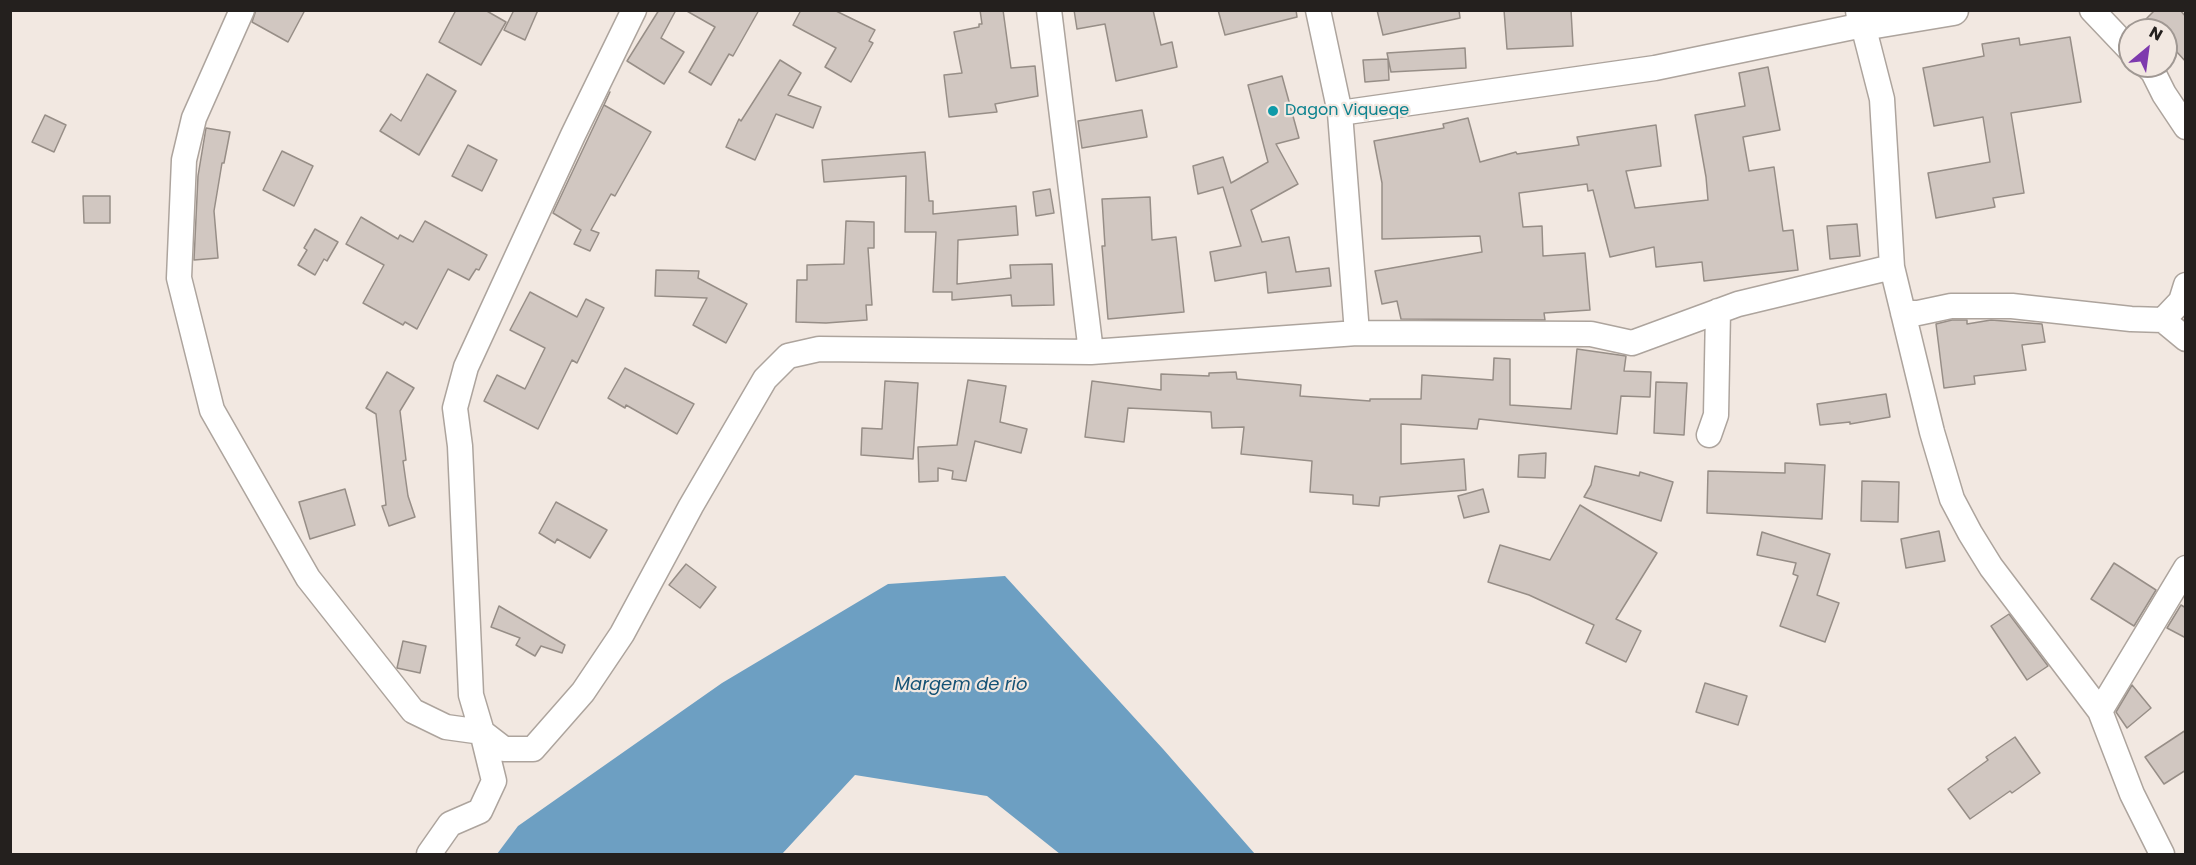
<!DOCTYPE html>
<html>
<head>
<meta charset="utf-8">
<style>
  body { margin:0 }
  #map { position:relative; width:2196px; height:865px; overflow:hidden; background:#f2e8e1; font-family:Poppins,sans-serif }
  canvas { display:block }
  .frame { position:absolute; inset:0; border:12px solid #24201e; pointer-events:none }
  .north { position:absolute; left:2118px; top:18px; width:60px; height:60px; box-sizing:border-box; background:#f2e8e1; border:2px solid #a09893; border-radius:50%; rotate:29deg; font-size:16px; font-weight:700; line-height:24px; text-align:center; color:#24201e }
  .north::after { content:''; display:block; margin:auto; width:21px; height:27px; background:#7e3aae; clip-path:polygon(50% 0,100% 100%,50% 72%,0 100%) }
</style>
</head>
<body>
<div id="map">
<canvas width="2196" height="865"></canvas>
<div class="frame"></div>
<div class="north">N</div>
</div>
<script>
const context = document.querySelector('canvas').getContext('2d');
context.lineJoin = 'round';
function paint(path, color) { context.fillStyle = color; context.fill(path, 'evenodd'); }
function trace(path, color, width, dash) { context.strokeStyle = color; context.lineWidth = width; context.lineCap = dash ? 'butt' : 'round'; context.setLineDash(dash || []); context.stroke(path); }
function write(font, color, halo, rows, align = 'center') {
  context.font = font + ' Poppins,sans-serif'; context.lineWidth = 4.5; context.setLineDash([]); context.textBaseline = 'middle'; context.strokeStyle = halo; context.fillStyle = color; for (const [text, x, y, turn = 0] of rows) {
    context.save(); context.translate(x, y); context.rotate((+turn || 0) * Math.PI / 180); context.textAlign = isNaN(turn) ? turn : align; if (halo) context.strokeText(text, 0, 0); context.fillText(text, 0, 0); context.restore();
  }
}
paint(new Path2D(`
  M 1005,576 L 1163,749 L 1255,854 L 1060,854 L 987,796 L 855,775 L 782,854 L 497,854 L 518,826 L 722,683 L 888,584 Z`), '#6d9fc2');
const building = new Path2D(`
  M 256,10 L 305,10 L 288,42 L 252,22 Z
  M 456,10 L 485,10 L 506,22 L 481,65 L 439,42 Z
  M 514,10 L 538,10 L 525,40 L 504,30 Z
  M 659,10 L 676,10 L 661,38 L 684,52 L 664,84 L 627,61 Z
  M 685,10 L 759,10 L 733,56 L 729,54 L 711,85 L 689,72 L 715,27 Z
  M 801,10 L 834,10 L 875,30 L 869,41 L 873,43 L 851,82 L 825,67 L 836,48 L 793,25 Z
  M 980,10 L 1003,10 L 1011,68 L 1035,66 L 1038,96 L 995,104 L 997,112 L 949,117 L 944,75 L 962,73 L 954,32 L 979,27 L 979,24 L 982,24 Z
  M 1074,10 L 1153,10 L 1161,45 L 1172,42 L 1177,67 L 1116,81 L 1105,24 L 1077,29 Z
  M 1218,10 L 1296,10 L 1297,17 L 1225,35 Z
  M 1377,10 L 1459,10 L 1460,18 L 1383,35 Z
  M 1504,10 L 1571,10 L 1573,46 L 1507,49 Z
  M 2155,10 L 2180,10 L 2186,17 L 2186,62 L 2166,40 L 2166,30 L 2157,30 L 2146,19 Z
  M 2070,37 L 2081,102 L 2011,113 L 2024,193 L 1993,198 L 1995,207 L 1936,218 L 1928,173 L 1990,162 L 1983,117 L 1934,126 L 1923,68 L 1984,56 L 1982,44 L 2019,38 L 2020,45 Z
  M 1465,48 L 1466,68 L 1391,72 L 1387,53 Z
  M 1388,59 L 1389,80 L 1365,82 L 1363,60 Z
  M 780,60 L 801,73 L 788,95 L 821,107 L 813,128 L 776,114 L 755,160 L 726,147 L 739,119 L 741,121 Z
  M 1768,67 L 1780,130 L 1743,137 L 1749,171 L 1774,167 L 1783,231 L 1793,230 L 1798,270 L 1704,281 L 1702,262 L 1656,267 L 1654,247 L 1610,257 L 1593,190 L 1588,191 L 1587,184 L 1519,193 L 1523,227 L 1542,226 L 1543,256 L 1585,253 L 1590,310 L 1544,313 L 1545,320 L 1401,319 L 1397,301 L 1382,304 L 1375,271 L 1482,252 L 1480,236 L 1382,239 L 1382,183 L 1374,141 L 1444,128 L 1443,124 L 1468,118 L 1480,162 L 1516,152 L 1517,154 L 1579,145 L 1577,137 L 1656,125 L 1661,166 L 1626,171 L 1635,208 L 1708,200 L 1706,177 L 1695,115 L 1745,106 L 1739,73 Z
  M 427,74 L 456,91 L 419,155 L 380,131 L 391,114 L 401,121 Z
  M 1282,76 L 1299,138 L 1276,144 L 1298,184 L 1251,210 L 1262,242 L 1289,237 L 1296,272 L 1329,268 L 1331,286 L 1268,293 L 1266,272 L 1215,281 L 1210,252 L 1241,246 L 1223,187 L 1198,194 L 1193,166 L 1223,157 L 1231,183 L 1268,162 L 1248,85 Z
  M 610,92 L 604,105 L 651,132 L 615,196 L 611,194 L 591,230 L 599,233 L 590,251 L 574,244 L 581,230 L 553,213 Z
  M 1142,110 L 1147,137 L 1082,148 L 1078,121 Z
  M 45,115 L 66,125 L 54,152 L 32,142 Z
  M 206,128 L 230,132 L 224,163 L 222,163 L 214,211 L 218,258 L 194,260 L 198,176 Z
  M 468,145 L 497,160 L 482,191 L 452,176 Z
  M 282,151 L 313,166 L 294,206 L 263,190 Z
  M 925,152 L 929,201 L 933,201 L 933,214 L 1016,206 L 1018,235 L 958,240 L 957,284 L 1011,278 L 1010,265 L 1052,264 L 1054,305 L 1012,306 L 1011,295 L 952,300 L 952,292 L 933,292 L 936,232 L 905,232 L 906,176 L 824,182 L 822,160 Z
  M 1050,189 L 1054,213 L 1036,216 L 1033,192 Z
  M 83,196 L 110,196 L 110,223 L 84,223 Z
  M 1150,197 L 1152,240 L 1176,237 L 1184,312 L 1108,319 L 1102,246 L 1105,246 L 1102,199 Z
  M 361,217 L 398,239 L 400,235 L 413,242 L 425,221 L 487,255 L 479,270 L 476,269 L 469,280 L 448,269 L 417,329 L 405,322 L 403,325 L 363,303 L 384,265 L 346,244 Z
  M 846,221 L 874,222 L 874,248 L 868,248 L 872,305 L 866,305 L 867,320 L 826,323 L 796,322 L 797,280 L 807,280 L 807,265 L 844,264 Z
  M 1857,224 L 1860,256 L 1830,259 L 1827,226 Z
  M 315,229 L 338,242 L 327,261 L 324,259 L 315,275 L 298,265 L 307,250 L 304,248 Z
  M 656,270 L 699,271 L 698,278 L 747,304 L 726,343 L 693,325 L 707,298 L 655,296 Z
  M 530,292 L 577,317 L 586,299 L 604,308 L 577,363 L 572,360 L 538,429 L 484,401 L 497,375 L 525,389 L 545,348 L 510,330 Z
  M 1952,320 L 1967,320 L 1967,324 L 1991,320 L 2042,324 L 2045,342 L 2022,345 L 2026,370 L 1974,376 L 1975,384 L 1944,388 L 1936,324 Z
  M 1577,349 L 1626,356 L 1624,371 L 1651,372 L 1650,397 L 1621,396 L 1617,434 L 1479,419 L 1477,429 L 1401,424 L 1401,464 L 1464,459 L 1466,490 L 1380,497 L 1379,506 L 1353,504 L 1353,495 L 1310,492 L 1312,461 L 1241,454 L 1244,427 L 1212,428 L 1211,412 L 1128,408 L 1124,442 L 1085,437 L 1092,381 L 1161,390 L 1161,374 L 1209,376 L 1209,373 L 1236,372 L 1237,379 L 1301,385 L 1300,396 L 1370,401 L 1370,399 L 1421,399 L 1422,375 L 1493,380 L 1494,358 L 1510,359 L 1510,405 L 1571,409 Z
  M 625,368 L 694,404 L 677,434 L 626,405 L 625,408 L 608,398 Z
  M 387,372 L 414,388 L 400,411 L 406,460 L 403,461 L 408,496 L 415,517 L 389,526 L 382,506 L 386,505 L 376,414 L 366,408 Z
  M 968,380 L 1006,386 L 1000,422 L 1027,429 L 1021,453 L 975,441 L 966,481 L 952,479 L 953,471 L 938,468 L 938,481 L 919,482 L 918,447 L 957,445 Z
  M 885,381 L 918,383 L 913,459 L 861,455 L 862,428 L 882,429 Z
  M 1656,382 L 1687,383 L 1684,435 L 1654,433 Z
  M 1886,394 L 1890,417 L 1850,424 L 1850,422 L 1820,425 L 1817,404 Z
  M 1546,453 L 1545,478 L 1518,477 L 1519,455 Z
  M 1785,463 L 1825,465 L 1822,519 L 1707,513 L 1708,471 L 1785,473 Z
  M 1595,466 L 1639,476 L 1640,472 L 1673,482 L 1661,521 L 1584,497 L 1591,485 Z
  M 1862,481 L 1899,482 L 1898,522 L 1861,521 Z
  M 345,489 L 355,525 L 310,539 L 299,502 Z
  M 1483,489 L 1489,512 L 1464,518 L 1458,496 Z
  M 556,502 L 607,530 L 590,558 L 557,539 L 555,543 L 539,533 Z
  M 1580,505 L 1657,553 L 1616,619 L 1641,631 L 1626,662 L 1586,643 L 1594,625 L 1529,595 L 1488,582 L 1500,545 L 1550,560 Z
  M 1939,531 L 1945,561 L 1906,568 L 1901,539 Z
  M 1762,532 L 1830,554 L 1817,595 L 1839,603 L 1825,642 L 1780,626 L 1798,576 L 1793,574 L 1796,563 L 1757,555 Z
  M 2114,563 L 2156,590 L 2134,626 L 2091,599 Z
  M 686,564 L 716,587 L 700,608 L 669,585 Z
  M 2181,605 L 2186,608 L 2186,638 L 2167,628 Z
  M 499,606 L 565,645 L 562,653 L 541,646 L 535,656 L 516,645 L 520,638 L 491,627 Z
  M 2009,614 L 2048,666 L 2027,680 L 1991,626 Z
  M 403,641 L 426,646 L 420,673 L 397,668 Z
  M 1705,683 L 1747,696 L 1738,725 L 1696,712 Z
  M 2132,685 L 2151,708 L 2127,728 L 2116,712 Z
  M 2186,730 L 2186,770 L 2164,784 L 2145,757 Z
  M 2015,737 L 2040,773 L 2012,793 L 2010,791 L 1970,819 L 1948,789 L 1988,760 L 1986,757 Z`);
paint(building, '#d1c7c1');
trace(building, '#978e87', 1.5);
const minor = new Path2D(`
  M 242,10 L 194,118 L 184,160 L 179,278 L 212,410 L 308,578 L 413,711 L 446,727 L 482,732 L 471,695 L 460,446 L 455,408 L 466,367 L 573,135 L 634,10
  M 1049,10 L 1091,352
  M 1318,10 L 1340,113 L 1357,333
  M 2092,10 L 2130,50
  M 2147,66 L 2153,72 L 2164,94 L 2186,127
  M 1340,113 L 1655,68 L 1863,25 L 1882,99 L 1892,267 L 1932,432 L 1952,499 L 1970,533 L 1991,567 L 2100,711 L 2132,794 L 2162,854
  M 1903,313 L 1918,313 L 1951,306 L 2012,306 L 2131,319 L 2163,320 L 2181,301 L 2186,285
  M 2163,320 L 2186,339
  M 1709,435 L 1716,415 L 1718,311
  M 2100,711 L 2186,568
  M 429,854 L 450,824 L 480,811 L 494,781 L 482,732 L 504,749 L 533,749 L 583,692 L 622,634 L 691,506 L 765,379 L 788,356 L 819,349 L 1091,352 L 1357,333 L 1591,334 L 1632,343 L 1738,304 L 1892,267`);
const major = new Path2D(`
  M 1861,10 L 1863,25 L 1953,10`);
trace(minor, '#ada49d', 27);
trace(major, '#ada49d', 33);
trace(minor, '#fff', 24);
trace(major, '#fff', 30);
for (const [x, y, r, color] of [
  [1273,111,6,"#0f9aa8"]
]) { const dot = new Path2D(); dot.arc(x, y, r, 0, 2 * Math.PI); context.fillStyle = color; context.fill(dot); trace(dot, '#f2e8e1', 2); }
write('16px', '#0d838f', '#f2e8e1', [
  ["Dagon Viqueqe",1285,111]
], 'left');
write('italic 18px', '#155275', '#f2e8e1', [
  ["Margem de rio",961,685]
]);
</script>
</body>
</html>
